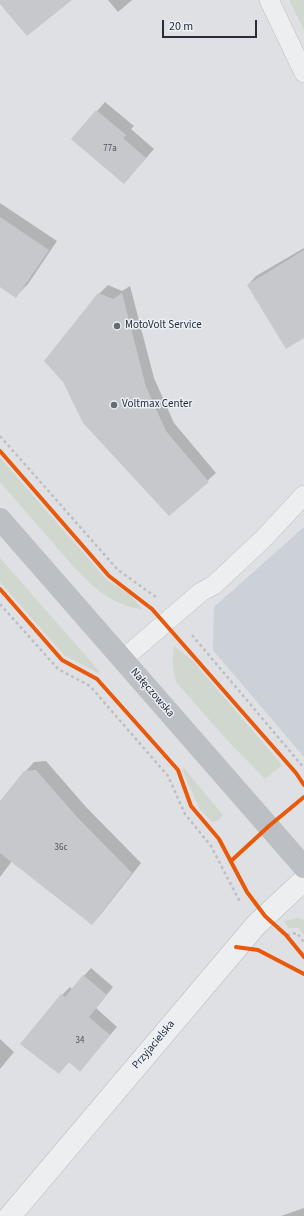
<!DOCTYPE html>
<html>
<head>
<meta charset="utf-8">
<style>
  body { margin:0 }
  #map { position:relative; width:304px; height:1216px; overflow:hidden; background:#dee0e3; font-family:"Source Sans 3",sans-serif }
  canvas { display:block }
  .scale { position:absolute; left:162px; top:20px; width:95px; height:18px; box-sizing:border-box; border:2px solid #262e3c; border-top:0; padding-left:5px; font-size:12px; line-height:14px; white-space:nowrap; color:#262e3c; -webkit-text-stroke:3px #ebeff4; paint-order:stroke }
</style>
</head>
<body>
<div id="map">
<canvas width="304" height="1216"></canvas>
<div class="scale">20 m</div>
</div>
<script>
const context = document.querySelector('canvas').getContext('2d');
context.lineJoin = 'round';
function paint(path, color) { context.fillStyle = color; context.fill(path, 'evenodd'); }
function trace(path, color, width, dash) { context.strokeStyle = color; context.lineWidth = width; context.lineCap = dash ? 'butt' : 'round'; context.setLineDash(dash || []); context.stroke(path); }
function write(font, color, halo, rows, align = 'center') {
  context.font = font + ' "Source Sans 3",sans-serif'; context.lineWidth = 3; context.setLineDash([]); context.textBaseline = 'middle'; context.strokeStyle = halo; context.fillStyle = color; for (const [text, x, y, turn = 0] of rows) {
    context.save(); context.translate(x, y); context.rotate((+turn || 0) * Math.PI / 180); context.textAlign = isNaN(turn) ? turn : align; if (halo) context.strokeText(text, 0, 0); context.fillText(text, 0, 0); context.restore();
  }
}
paint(new Path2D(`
  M 304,527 L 304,757 L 213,650 L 214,607 Z`), '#ccd0d7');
paint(new Path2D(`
  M 289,0 L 304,0 L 304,30 Z
  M 0,458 L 107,580 L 130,595 L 143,610 L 130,607 L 115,601 L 103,594 L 92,585 L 73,566 L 0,482 Z
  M 0,558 L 99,671 L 100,674 L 64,655 L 0,582 Z
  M 174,646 L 193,661 L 282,765 L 265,779 L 228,741 L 177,683 C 172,670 172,659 174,646 Z
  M 183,767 L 223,815 L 219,820 L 212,822 L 199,808 L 182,769 Z
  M 297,918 L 304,920 L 304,935 L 298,928 L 289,928 L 284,921 Z`), '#cfd7ce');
paint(new Path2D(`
  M 108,0 L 132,0 L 118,12 Z
  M 105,102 L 134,126 L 131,129 L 154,149 L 132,174 L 73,139 Z
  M 0,203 L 57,241 L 28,284 L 19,293 L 0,280 Z
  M 304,248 L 304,337 L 248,285 L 256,276 Z
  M 108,285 L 122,291 L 130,286 L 154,378 L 174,423 L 216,473 L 169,515 L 99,294 Z
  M 46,761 L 86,807 L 141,863 L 101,914 L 92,924 L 12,861 L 0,877 L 0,803 L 25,772 L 34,762 Z
  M 91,968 L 113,987 L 96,1008 L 117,1027 L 80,1070 L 69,1062 L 66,1065 L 21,1043 L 62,995 L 70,987 L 72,989 Z
  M 0,1039 L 14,1052 L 0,1069 Z
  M 304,1208 L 304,1216 L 281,1216 Z`), '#0003');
paint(new Path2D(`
  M 0,0 L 72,0 L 27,36 L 0,4 Z
  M 96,110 L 126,135 L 123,138 L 146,158 L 124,184 L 71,139 Z
  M 0,217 L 49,250 L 16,298 L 0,287 Z
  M 304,250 L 304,338 L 286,349 L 247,285 Z
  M 98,293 L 113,299 L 122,293 L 146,387 L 166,431 L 209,482 L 169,516 L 83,423 L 63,382 L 44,361 Z
  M 36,770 L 77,817 L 132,873 L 92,925 L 0,853 L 0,801 L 24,771 Z
  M 83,975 L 107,995 L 89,1017 L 110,1035 L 80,1072 L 69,1062 L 59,1074 L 20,1044 L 61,994 L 65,997 Z`), '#c6c8cc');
const lane = new Path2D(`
  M 269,0 L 304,73
  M 123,659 L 201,592 L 214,585 L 263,539 L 304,495`);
const street = new Path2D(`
  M 10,1216 L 256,925 L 304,880`);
trace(lane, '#bcbec1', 20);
trace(street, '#bcbec1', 23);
trace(new Path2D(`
  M 0,436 L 118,570 L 156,597
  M 0,604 L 58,669 L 90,686 L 168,776 L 185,814 L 211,846 L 240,902
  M 192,635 L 304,768
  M 287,935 L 297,933 L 304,942`), '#bdbfc3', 2.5, [3, 3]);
trace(lane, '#edeef0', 19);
trace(street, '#edeef0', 22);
trace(new Path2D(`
  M 0,519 L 304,867`), '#bcbfc3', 22);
trace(new Path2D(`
  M 0,451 L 109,576 L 152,609 L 296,773 L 304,785
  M 0,589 L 62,660 L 97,679 L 178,770 L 191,806 L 219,839 L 247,892 L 265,916 L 286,935 L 304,957
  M 231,861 L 269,826 L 304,797
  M 236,947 L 258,950 L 304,974`), '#e8590c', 4);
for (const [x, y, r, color] of [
  [117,326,4,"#666c76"],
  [114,405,4,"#666c76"]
]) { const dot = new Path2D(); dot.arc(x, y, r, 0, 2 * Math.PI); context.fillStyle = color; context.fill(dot); trace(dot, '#ebeff4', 1.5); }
write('9px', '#4f5561', null, [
  ["77a",110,149],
  ["36c",61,848],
  ["34",80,1041]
]);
write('11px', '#262e3c', '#ebeff4', [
  ["MotoVolt Service",125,326],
  ["Voltmax Center",122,405]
], 'left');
write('11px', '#262e3c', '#ebeff4', [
  ["Nałęczowska",152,693,49],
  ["Przyjacielska",154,1045,-50]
]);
</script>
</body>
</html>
